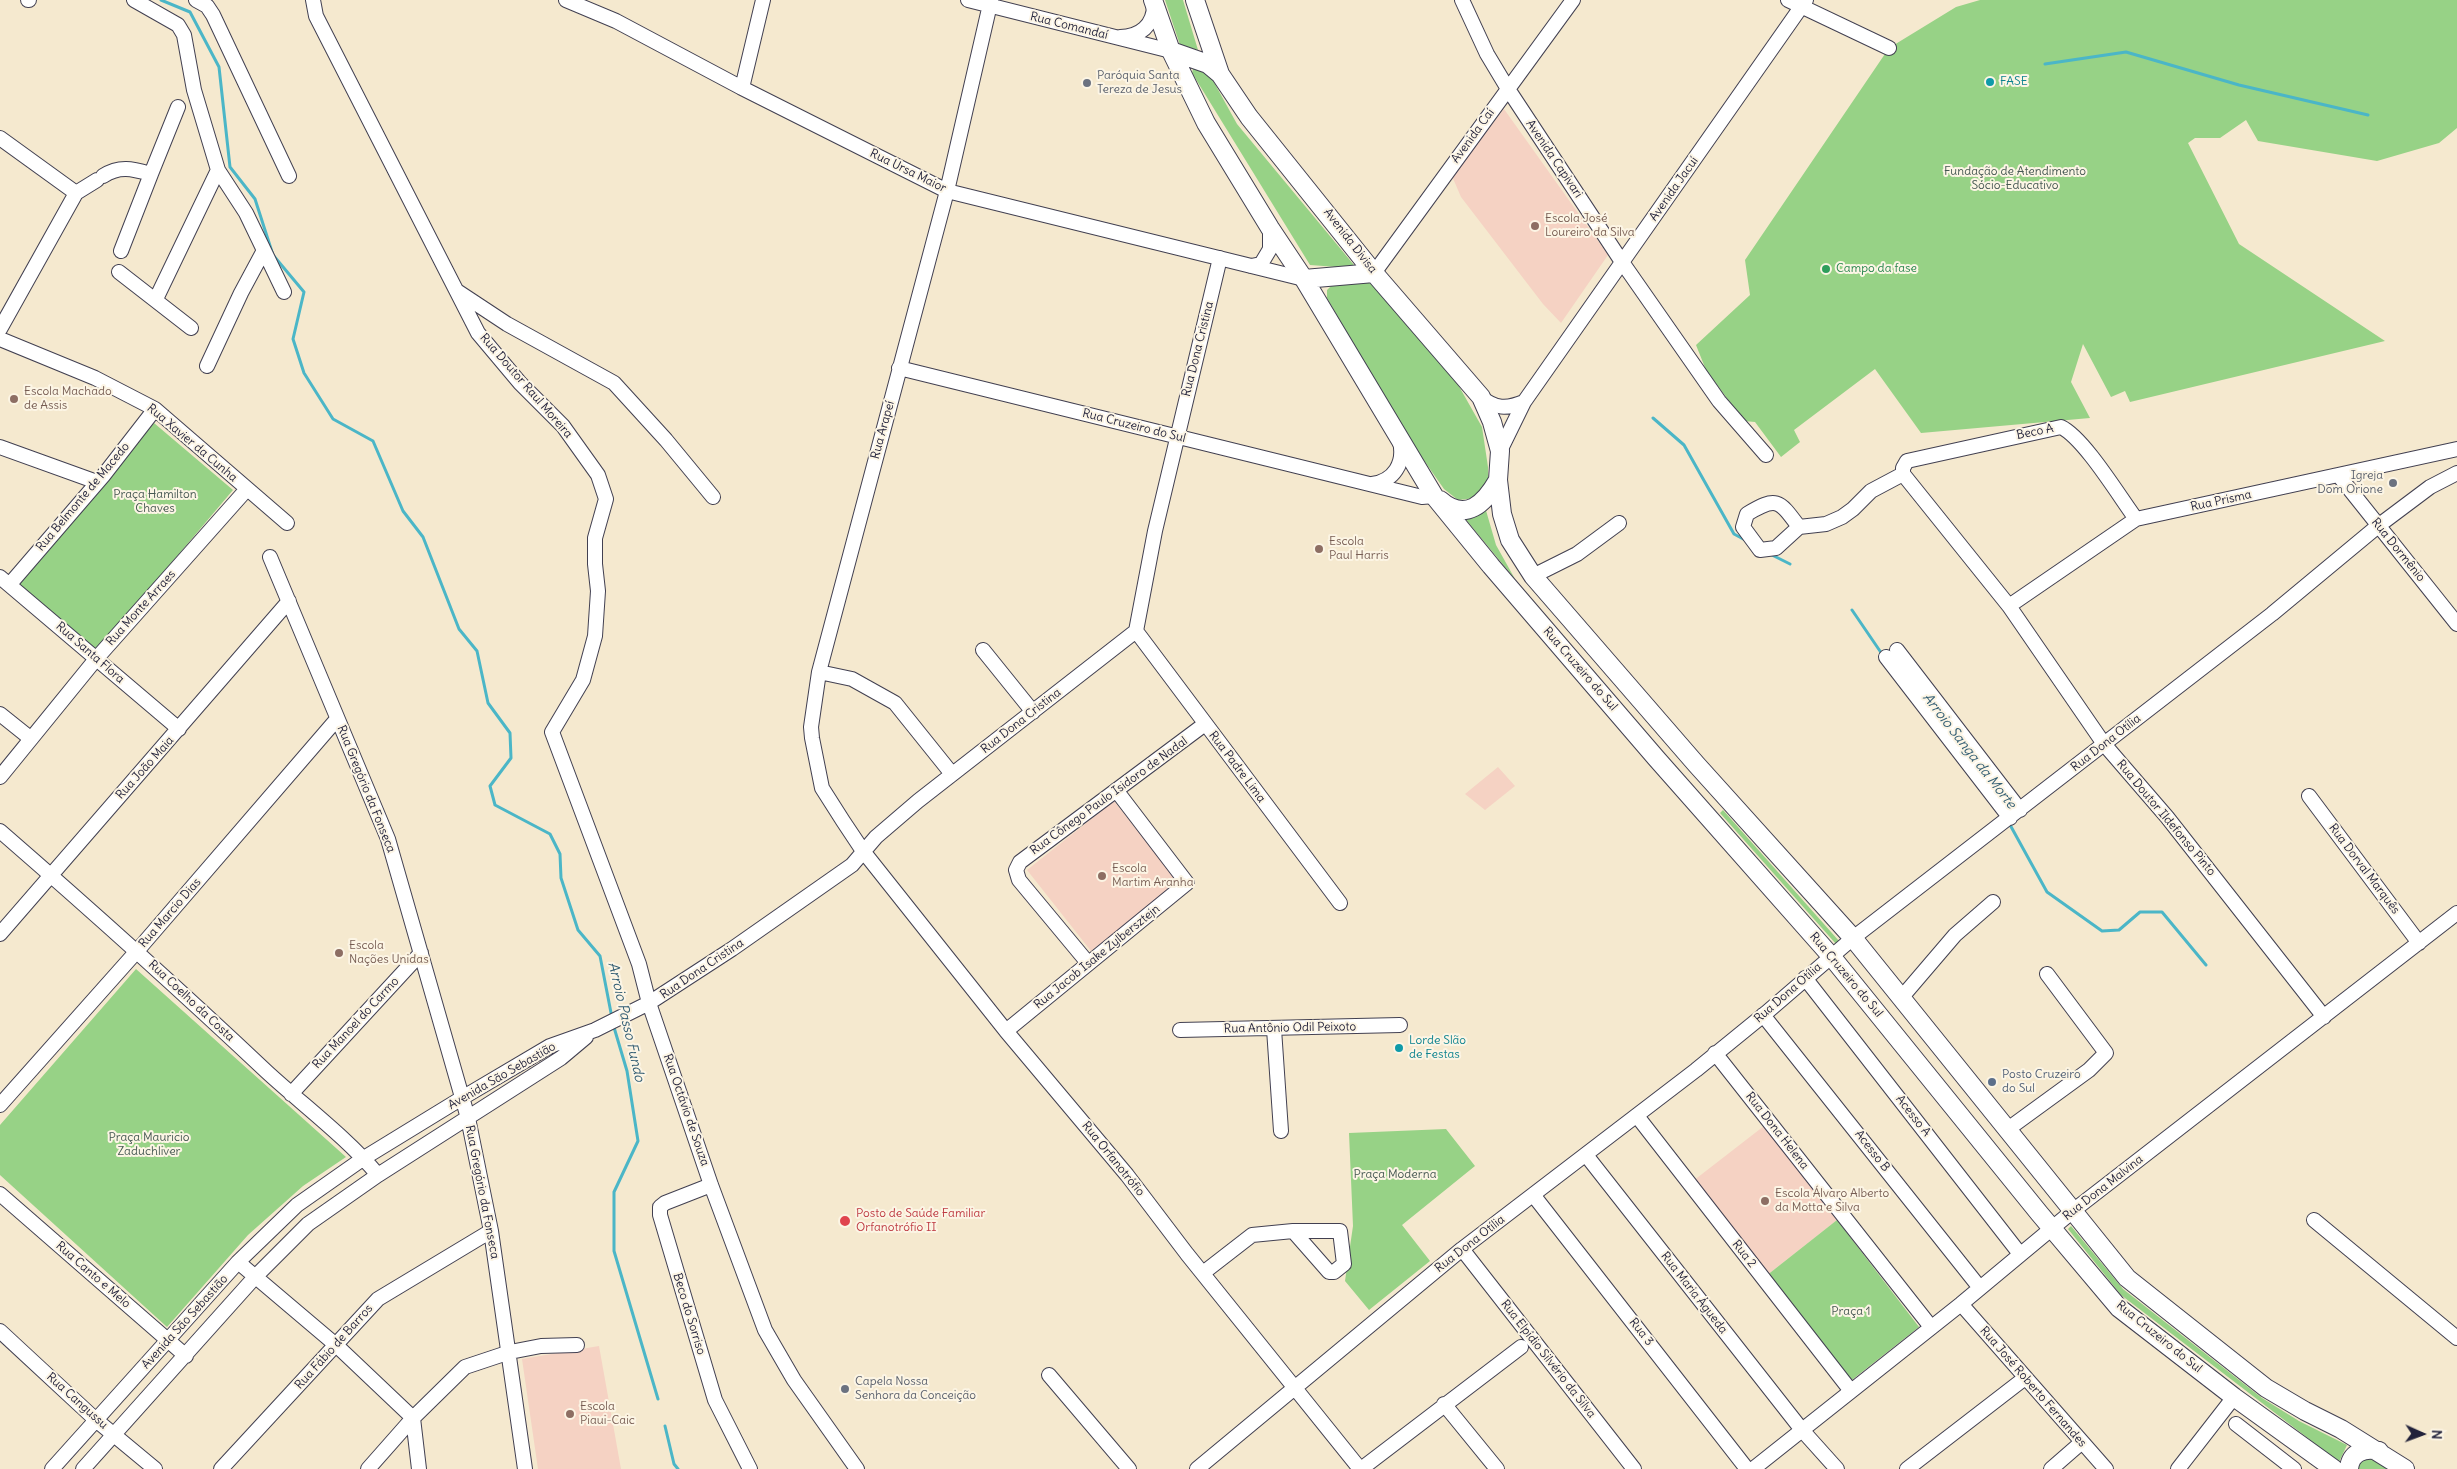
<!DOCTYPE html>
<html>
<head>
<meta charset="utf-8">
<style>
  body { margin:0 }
  #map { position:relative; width:2457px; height:1469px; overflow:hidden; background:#f5e9cf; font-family:Delius,sans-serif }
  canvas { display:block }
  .north { position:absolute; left:2397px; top:1409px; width:50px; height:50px; -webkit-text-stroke:4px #fcf5e5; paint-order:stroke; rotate:92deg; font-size:14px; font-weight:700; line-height:20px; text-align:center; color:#22223b }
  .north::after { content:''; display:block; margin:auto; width:18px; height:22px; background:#22223b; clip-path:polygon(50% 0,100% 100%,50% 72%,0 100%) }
</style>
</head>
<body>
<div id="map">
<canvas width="2457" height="1469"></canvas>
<div class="north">N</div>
</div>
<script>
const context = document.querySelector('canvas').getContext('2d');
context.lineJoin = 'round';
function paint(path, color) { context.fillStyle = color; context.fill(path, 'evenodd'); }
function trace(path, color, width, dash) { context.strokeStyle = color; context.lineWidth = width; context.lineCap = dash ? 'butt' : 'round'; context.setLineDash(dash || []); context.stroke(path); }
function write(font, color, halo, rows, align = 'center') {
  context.font = font + ' Delius,sans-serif'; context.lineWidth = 4; context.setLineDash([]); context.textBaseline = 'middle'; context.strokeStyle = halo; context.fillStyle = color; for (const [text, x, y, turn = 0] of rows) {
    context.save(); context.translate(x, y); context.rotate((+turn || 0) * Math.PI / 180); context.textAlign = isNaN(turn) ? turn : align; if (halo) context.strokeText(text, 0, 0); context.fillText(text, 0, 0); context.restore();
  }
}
paint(new Path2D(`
  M 1504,109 L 1608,255 L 1561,323 L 1543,304 L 1461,197 L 1452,176 Z
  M 1498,767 L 1515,786 L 1485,810 L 1465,794 Z
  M 1114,801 L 1178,882 L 1091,951 L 1027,870 Z
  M 1764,1126 L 1837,1220 L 1766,1276 L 1693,1181 Z
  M 599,1346 L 621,1469 L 538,1469 L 522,1359 Z`), '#f5d2c3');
paint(new Path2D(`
  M 1165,0 L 1183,0 L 1198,50 L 1180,45 Z
  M 1980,0 L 2457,0 L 2457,128 L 2439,143 L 2377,161 L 2258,141 L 2246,120 L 2220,138 L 2195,138 L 2188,143 L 2239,244 L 2385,341 L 2130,402 L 2125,391 L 2111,397 L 2083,344 L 2071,382 L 2090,418 L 1921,433 L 1875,369 L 1794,430 L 1800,442 L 1781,457 L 1755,422 L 1744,421 L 1706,370 L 1696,345 L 1750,295 L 1745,260 L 1889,48 L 1956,7 Z
  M 1196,67 L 1210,75 L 1237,124 L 1354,265 L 1350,268 L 1310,265 L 1192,73 L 1193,69 Z
  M 1363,281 L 1376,285 L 1456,381 L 1482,427 L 1488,467 L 1488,485 L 1476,498 L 1458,500 L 1444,489 L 1404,432 L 1327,298 L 1327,290 L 1332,285 Z
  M 154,423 L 233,490 L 97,651 L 18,584 Z
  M 1485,507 L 1496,545 L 1515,579 L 1462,515 Z
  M 1723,810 L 1839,941 L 1836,944 L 1720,813 Z
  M 136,969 L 346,1157 L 303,1186 L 248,1235 L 167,1327 L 0,1175 L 0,1125 Z
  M 1446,1129 L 1475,1166 L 1402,1225 L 1430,1261 L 1369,1310 L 1345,1281 L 1353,1226 L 1349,1133 Z
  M 1837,1220 L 1919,1327 L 1848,1383 L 1766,1276 Z
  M 2071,1226 L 2123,1289 L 2262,1398 L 2299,1421 L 2347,1445 L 2339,1462 L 2121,1295 L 2068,1229 Z
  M 2371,1456 L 2391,1469 L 2356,1469 L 2358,1460 Z`), '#97d286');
trace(new Path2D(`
  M 161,0 L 190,12 L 219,67 L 230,167 L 255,199 L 273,255 L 304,292 L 293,339 L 304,373 L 333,419 L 373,441 L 403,511 L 423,537 L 459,629 L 477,651 L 488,703 L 510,733 L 511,758 L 490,786 L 495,805 L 550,834 L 560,854 L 561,878 L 578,930 L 600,956 L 612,1018
  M 2045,64 L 2126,52 L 2239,85 L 2368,115
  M 1653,418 L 1684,445 L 1734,534 L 1747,541
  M 1770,554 L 1790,564
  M 1852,610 L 1882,654
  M 2009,823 L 2047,892 L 2102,931 L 2119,930 L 2140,912 L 2162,912 L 2206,965
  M 613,1024 L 627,1071 L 638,1141 L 614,1192 L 614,1251 L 658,1399
  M 665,1426 L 674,1464 L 678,1469`), '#4bb6c7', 3);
const minor = new Path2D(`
  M 28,0 L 29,0
  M 134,0 L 178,25 L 184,35 L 194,90 L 218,170 L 246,213 L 284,292
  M 196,0 L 207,6 L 213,15 L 289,176
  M 313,0 L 316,16 L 478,333 L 520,383 L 563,426 L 598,475 L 606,499 L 595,538 L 595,564 L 598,591 L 595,636 L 583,680 L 552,732 L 639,964 L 649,1003 L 711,1185 L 765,1330 L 794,1380 L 857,1469
  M 566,0 L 616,21 L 742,88 L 947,191 L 1304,279
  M 968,0 L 1171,51
  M 991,0 L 947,191 L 819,672 L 811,727 L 812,738 L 822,788 L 843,821 L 863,851 L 1006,1031 L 1127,1175 L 1187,1254 L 1360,1469
  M 1462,0 L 1487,54 L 1508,89 L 1622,262 L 1719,401 L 1766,455
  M 1788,0 L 1889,48
  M 1120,37 C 1140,37 1154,25 1154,5
  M 742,88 L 763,0
  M 0,138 L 76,193
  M 103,176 C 120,165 133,169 151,174 L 178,107
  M 121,251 L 151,174
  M 1251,266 L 1261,264 L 1270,249 L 1270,228
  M 119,272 L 191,328
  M 1374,273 L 1573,0
  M 457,291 L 507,324 L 614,383 L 666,440 L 713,497
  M 156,299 L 218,170
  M 0,329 L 76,193 L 97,180
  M 0,339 L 95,378 L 155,409 L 287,523
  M 207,366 L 241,293 L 263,252
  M 899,368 L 1422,497 L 1434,496
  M 1481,397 C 1495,409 1507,409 1524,402
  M 0,447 L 97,482
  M 1500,451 L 1524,402 L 1806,0
  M 1903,474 L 2009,606 L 2104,744 L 2167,817 L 2324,1017
  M 1903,474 L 1903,468 L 1907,461 L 2061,427 C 2084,438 2119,496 2136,519
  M 2339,476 L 2457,624
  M 1372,484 C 1394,481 1405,463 1400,442
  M 1799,527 C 1779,500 1777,496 1747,514 L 1743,527 L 1760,550 L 1776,548 L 1799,527 L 1826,524 L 1842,517 L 1853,509 L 1871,491 L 1903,474
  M 270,557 L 388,839 L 468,1118 L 491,1231 L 525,1469
  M 1533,576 L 1577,554 L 1619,523
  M 0,577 L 179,729
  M 10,584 L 103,476 L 155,409
  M 2009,606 L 2136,519 L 2457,449
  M 1136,631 L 1340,903
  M 983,650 L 1033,712
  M 1897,650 L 2020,810
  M 1886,657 L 2010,818
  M 819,672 L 852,679 L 895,703 L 952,774
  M 0,714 L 30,738
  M 0,777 L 96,659 L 247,489
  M 2309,796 L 2419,943
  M 0,831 C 91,910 180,990 267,1072 C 304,1106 346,1137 378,1175
  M 0,934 L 289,601
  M 1088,963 L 1019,880 L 1016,870 L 1020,862 L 1205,724
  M 1805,978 L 2020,1254
  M 1902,997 L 1955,935 L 1993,902
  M 1763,1015 L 1980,1288
  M 1274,1029 L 1281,1131
  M 1180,1030 L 1400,1025
  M 1006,1031 L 1187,883 L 1116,790
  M 1715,1053 L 1931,1327
  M 291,1094 L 421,953
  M 0,1105 L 137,951 L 337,719
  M 1637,1116 L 1851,1391
  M 2008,1129 L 2089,1070 L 2106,1053 L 2047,974
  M 1586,1155 L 1802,1430 L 1837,1469
  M 711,1185 L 665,1203 L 660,1207 L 660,1215 L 715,1400 L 750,1469
  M 0,1194 L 186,1356
  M 1534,1196 L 1747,1469
  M 2314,1220 L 2457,1338
  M 1462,1249 L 1634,1469
  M 238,1262 L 336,1345 L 413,1418 L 419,1469
  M 1203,1273 L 1252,1235 L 1293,1231 L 1340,1231 L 1344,1264 L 1334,1272 L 1329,1272 L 1293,1231
  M 1961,1304 L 2106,1469
  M 0,1331 L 96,1420 L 155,1469
  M 1049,1375 L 1129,1469
  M 1444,1404 L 1497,1469
  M 2236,1424 L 2294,1469
  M 52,1469 L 238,1262 L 297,1205 L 364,1158 L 462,1098 L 550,1046 L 595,1030 L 649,1003 L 732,949 L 852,865 L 876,837 L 918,801 L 1136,631 L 1155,531 L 1220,258
  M 83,1469 L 255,1277 L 308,1224 L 378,1175 L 561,1058 L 586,1037
  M 221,1469 L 378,1299 L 491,1231
  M 368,1469 L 413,1418 L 465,1367 L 510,1352 L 541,1346 L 577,1345
  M 1197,1469 L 1462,1249 L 1696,1070 L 1766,1013 L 1853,938 L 2272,614 L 2378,526 L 2430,487 L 2457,473
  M 1361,1469 L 1521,1347
  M 1753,1469 L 1961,1304 L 2074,1210 L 2457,913
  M 1907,1469 L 2025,1378
  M 2051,1469 L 2082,1442
  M 2178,1469 L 2234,1397`);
const major = new Path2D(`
  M 1153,0 L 1171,51 L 1206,123 L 1270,228 L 1304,279 L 1434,496 L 1491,566 L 1656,758 L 1831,956 L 2039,1213 L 2119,1308 L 2234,1397 L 2334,1469
  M 1195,0 L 1220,74 L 1249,117 L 1374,273 L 1481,397 L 1492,422 L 1500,451 L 1498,480 L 1502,514 L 1510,540 L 1533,576 L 1696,764 L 1853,938 L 2127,1278 L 2266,1388 L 2305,1411 L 2341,1429 L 2405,1469
  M 1171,51 L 1208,64 L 1220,74
  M 1304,279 L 1374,273
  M 1440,500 C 1466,523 1485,503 1498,480
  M 2349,1469 C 2350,1453 2364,1447 2379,1451`);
trace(minor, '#424051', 16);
trace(major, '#424051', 20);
trace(minor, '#fff', 14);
trace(major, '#fff', 18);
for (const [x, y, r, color] of [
  [1990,82,5,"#0f9aa8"],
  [1087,83,5,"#6b7280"],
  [1535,226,5,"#8d6e63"],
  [1826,269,5,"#2e9e5b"],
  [14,399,5,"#8d6e63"],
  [2393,483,5,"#6b7280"],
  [1319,549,5,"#8d6e63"],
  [1102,876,5,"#8d6e63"],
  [339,953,5,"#8d6e63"],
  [1399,1048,5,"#0f9aa8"],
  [1992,1082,5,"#5c6f8a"],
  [1765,1201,5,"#8d6e63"],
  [845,1221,6,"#e0444e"],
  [845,1389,5,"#6b7280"],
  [570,1414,5,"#8d6e63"]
]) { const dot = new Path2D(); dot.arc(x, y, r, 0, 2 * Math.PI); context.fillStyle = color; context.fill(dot); trace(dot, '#fcf5e5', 2); }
write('12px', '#22223b', '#fcf5e5', [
  ["Rua Comandaí",1069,26,14],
  ["Avenida Caí",1473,136,-54],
  ["Avenida Capivari",1554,159,56],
  ["Rua Ursa Maior",908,171,26],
  ["Avenida Jacuí",1674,189,-55],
  ["Avenida Divisa",1350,241,52],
  ["Rua Dona Cristina",1198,349,-76],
  ["Rua Doutor Raul Moreira",526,386,49],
  ["Rua Cruzeiro do Sul",1134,426,14],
  ["Rua Arapeí",883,430,-75],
  ["Beco A",2035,432,-11],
  ["Rua Xavier da Cunha",192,443,40],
  ["Rua Belmonte de Macedo",83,497,-50],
  ["Rua Prisma",2221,501,-12],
  ["Rua Dormênio",2398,550,51],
  ["Rua Monte Arraes",141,608,-48],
  ["Rua Santa Flora",90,653,41],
  ["Rua Cruzeiro do Sul",1580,669,49],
  ["Rua Dona Cristina",1021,721,-38],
  ["Rua Dona Otília",2106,743,-38],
  ["Rua Padre Lima",1237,767,53],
  ["Rua João Maia",145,768,-48],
  ["Rua Gregório da Fonseca",366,789,68],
  ["Rua Cônego Paulo Isidoro de Nadal",1109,796,-36],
  ["Rua Doutor Ildefonso Pinto",2166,818,50],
  ["Rua Dorval Marquês",2364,869,53],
  ["Rua Marcio Dias",170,913,-49],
  ["Rua Jacob Isake Zylbersztejn",1097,957,-39],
  ["Rua Dona Cristina",702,969,-34],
  ["Rua Cruzeiro do Sul",1846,975,50],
  ["Rua Dona Otília",1788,993,-41],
  ["Rua Coelho da Costa",191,1001,43],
  ["Rua Manoel do Carmo",356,1023,-47],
  ["Rua Antônio Odil Peixoto",1290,1028,-1],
  ["Avenida São Sebastião",502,1076,-30],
  ["Rua Octávio de Souza",686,1110,71],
  ["Acesso A",1913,1116,52],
  ["Rua Dona Helena",1777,1131,52],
  ["Acesso B",1872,1151,52],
  ["Rua Orfanotrófio",1113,1159,51],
  ["Rua Dona Malvina",2103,1188,-38],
  ["Rua Gregório da Fonseca",482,1192,79],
  ["Rua Dona Otília",1470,1244,-38],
  ["Rua 2",1744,1254,52],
  ["Rua Canto e Melo",93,1275,41],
  ["Rua Maria Águeda",1694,1293,52],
  ["Beco do Sorriso",689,1314,73],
  ["Avenida São Sebastião",185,1322,-48],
  ["Rua 3",1641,1332,52],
  ["Rua Cruzeiro do Sul",2159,1337,39],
  ["Rua Fábio de Barros",334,1347,-48],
  ["Rua Elpídio Silvério da Silva",1548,1359,52],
  ["Rua José Roberto Fernandes",2033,1387,49],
  ["Rua Cangussu",77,1401,42]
]);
write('12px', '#5b616d', '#fcf5e5', [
  ["Paróquia Santa",1097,76],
  ["Tereza de Jesus",1097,90],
  ["Igreja",2383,476,"right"],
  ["Dom Orione",2383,490,"right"],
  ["Capela Nossa",855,1382],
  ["Senhora da Conceição",855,1396]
], 'left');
write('12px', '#0d838f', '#fcf5e5', [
  ["FASE",2000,82],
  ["Lorde Slão",1409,1041],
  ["de Festas",1409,1055]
], 'left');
write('12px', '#455752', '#fcf5e5', [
  ["Fundação de Atendimento",2015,172],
  ["Sócio-Educativo",2015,186],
  ["Praça Hamilton",155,495],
  ["Chaves",155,509],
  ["Praça Mauricio",149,1138],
  ["Zaduchliver",149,1152],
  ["Praça Moderna",1395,1175],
  ["Praça 1",1851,1312]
]);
write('12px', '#785e54', '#fcf5e5', [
  ["Escola José",1545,219],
  ["Loureiro da Silva",1545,233],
  ["Escola Machado",24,392],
  ["de Assis",24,406],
  ["Escola",1329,542],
  ["Paul Harris",1329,556],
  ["Escola",1112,869],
  ["Martim Aranha",1112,883],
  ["Escola",349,946],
  ["Nações Unidas",349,960],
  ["Escola Álvaro Alberto",1775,1194],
  ["da Motta e Silva",1775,1208],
  ["Escola",580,1407],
  ["Piaui-Caic",580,1421]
], 'left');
write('12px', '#27864d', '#fcf5e5', [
  ["Campo da fase",1836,269]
], 'left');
write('12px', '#4e5e75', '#fcf5e5', [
  ["Posto Cruzeiro",2002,1075],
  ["do Sul",2002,1089]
], 'left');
write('12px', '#be3a42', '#fcf5e5', [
  ["Posto de Saúde Familiar",856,1214],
  ["Orfanotrófio II",856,1228]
], 'left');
write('italic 14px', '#325d73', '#fcf5e5', [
  ["Arroio Sanga da Morte",1969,751,52],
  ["Arroio Passo Fundo",626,1022,77]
]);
</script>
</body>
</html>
